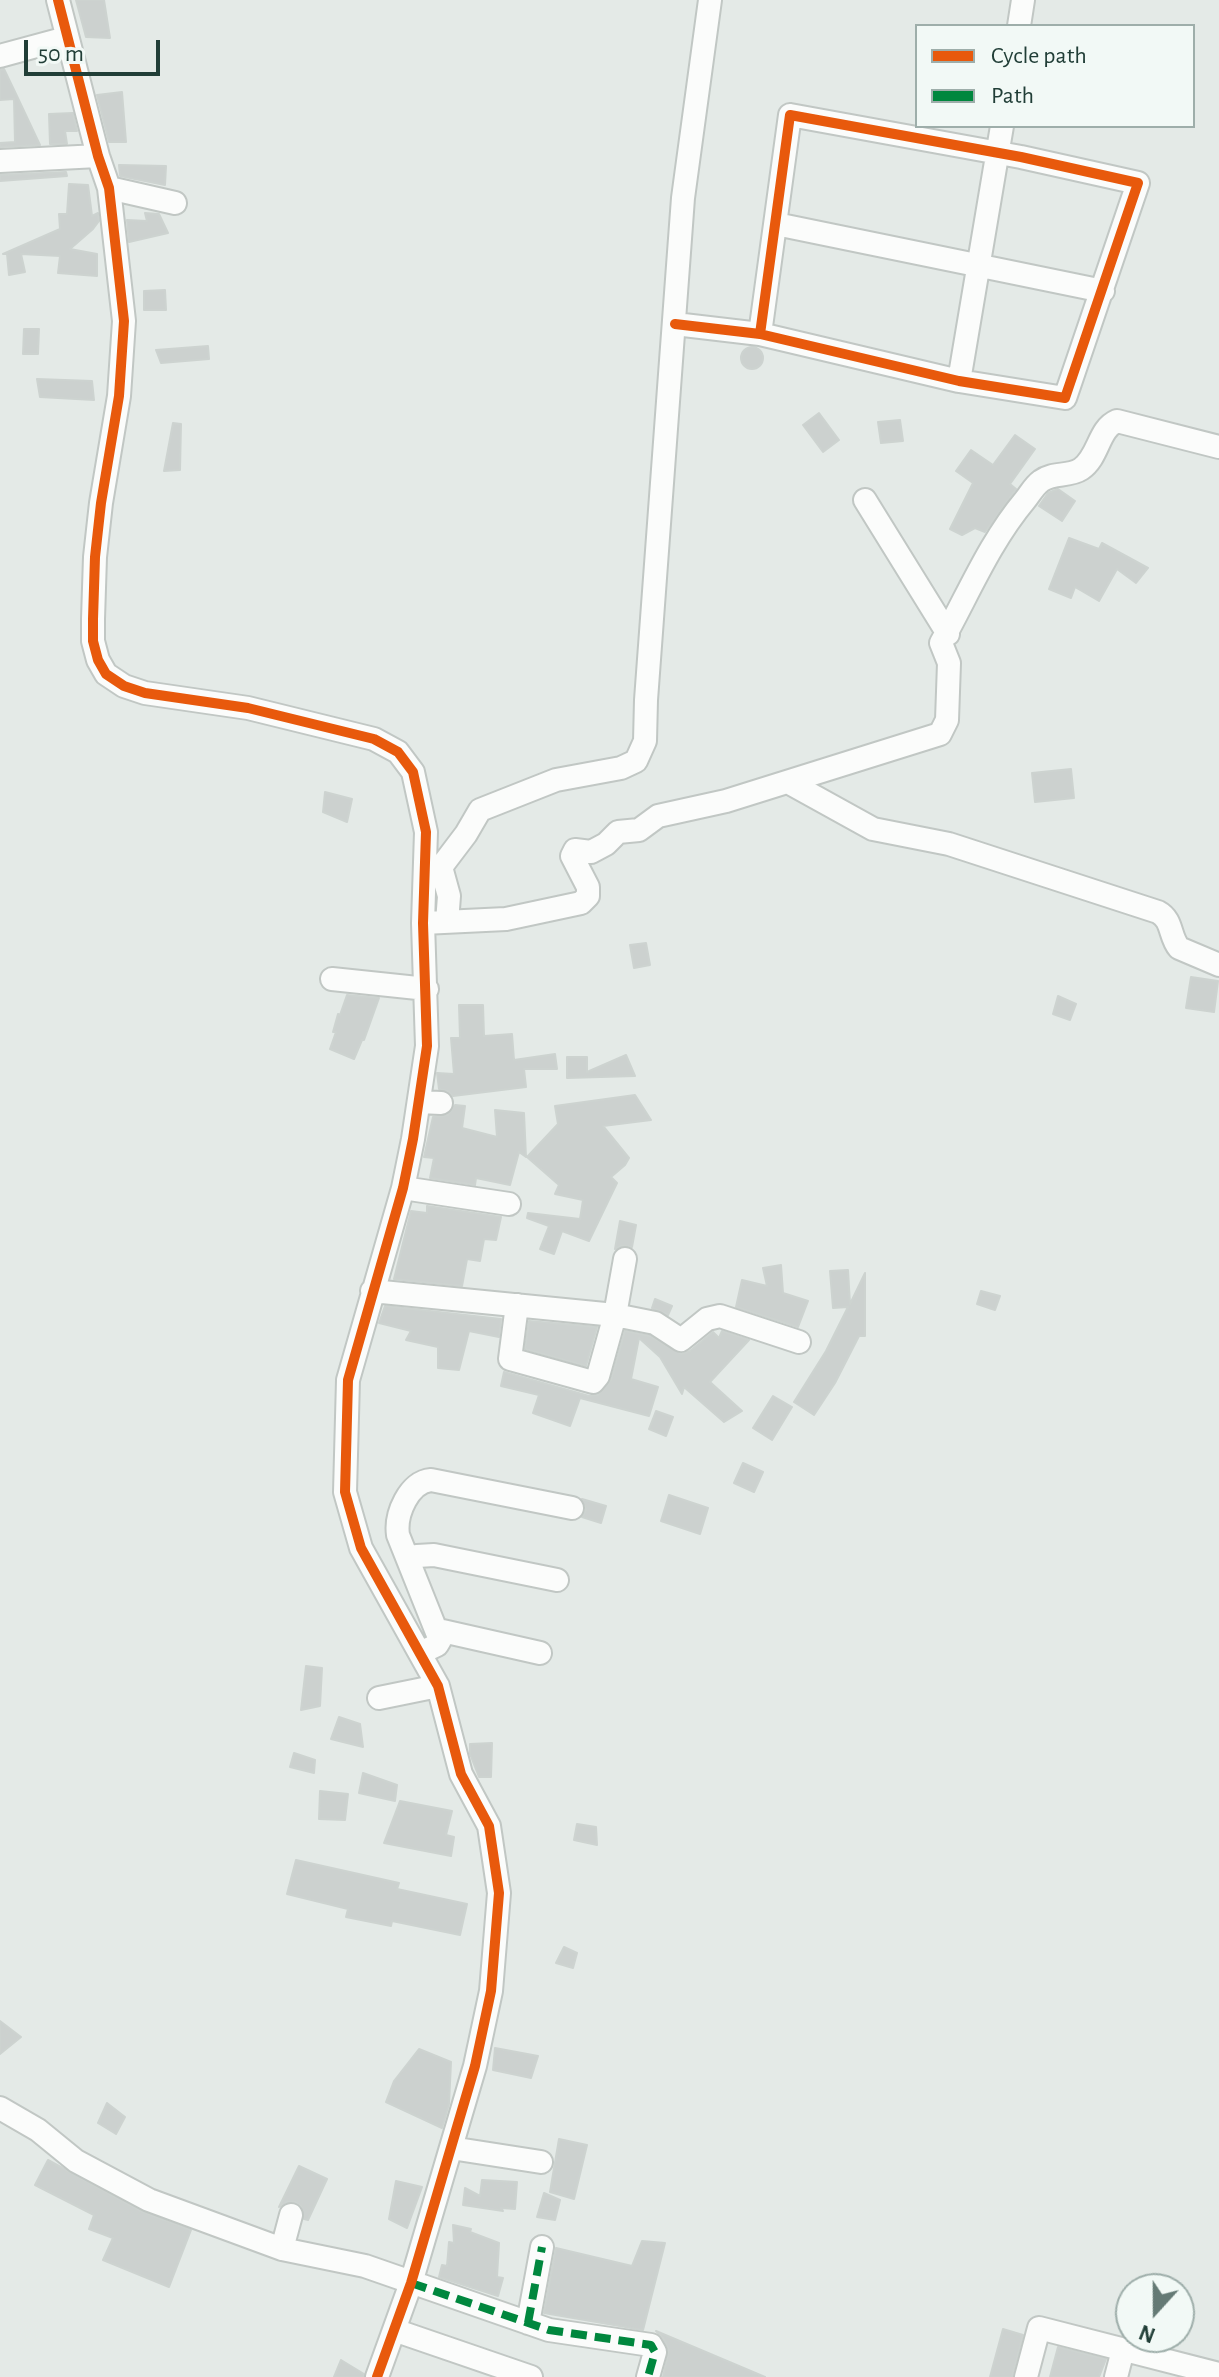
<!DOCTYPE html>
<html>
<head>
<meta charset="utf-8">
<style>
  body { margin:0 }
  #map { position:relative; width:1219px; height:2377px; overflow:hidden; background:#e4eae7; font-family:"Alegreya Sans",sans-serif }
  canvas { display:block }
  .legend { position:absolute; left:915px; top:24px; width:280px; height:104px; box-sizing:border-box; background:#f2f9f6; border:2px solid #9eaeaa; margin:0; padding:10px 14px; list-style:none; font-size:24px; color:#213e37 }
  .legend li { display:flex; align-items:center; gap:16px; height:40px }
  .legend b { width:40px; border:2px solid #9eaeaa }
  .north { position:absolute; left:1115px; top:2273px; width:80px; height:80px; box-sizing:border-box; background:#f2f9f6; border:2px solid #9eaeaa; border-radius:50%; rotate:201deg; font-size:22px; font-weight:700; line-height:32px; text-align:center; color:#213e37 }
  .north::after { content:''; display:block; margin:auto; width:28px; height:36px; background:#657a75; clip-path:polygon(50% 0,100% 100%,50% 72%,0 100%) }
  .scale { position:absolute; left:24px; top:40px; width:136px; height:36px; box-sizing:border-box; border:4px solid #213e37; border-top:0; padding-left:10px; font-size:24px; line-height:28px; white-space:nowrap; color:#213e37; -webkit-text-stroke:6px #f2f9f6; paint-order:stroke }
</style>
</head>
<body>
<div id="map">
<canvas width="1219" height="2377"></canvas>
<ul class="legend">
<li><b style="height:10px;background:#e8590c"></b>Cycle path</li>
<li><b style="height:10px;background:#00873e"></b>Path</li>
</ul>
<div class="north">N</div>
<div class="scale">50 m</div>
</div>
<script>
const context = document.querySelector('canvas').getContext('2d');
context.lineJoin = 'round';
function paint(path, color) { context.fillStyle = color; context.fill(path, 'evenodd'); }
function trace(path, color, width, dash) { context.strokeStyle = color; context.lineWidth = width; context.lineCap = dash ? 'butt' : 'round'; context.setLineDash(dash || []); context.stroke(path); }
const building = new Path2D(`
  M 76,0 L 104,0 L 110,38 L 86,37 Z
  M 4,69 L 16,94 L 40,145 L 0,147 L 0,143 L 15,142 L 14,99 L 0,100 L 0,70 Z
  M 122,92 L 126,142 L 109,142 L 97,95 Z
  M 73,113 L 77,131 L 65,131 L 67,144 L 50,144 L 49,114 Z
  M 119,165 L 166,166 L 165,185 L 120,176 Z
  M 66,172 L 67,176 L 0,181 L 0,175 Z
  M 69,184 L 88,185 L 92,216 L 98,213 L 99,221 L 93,229 L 70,249 L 97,254 L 97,276 L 58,273 L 60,256 L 21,254 L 25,272 L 9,275 L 7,254 L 3,254 L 60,229 L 59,214 L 67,214 Z
  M 145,213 L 159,214 L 168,233 L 129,242 L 127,220 L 147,221 Z
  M 165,290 L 166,310 L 144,310 L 144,291 Z
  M 24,329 L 39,329 L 38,354 L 23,354 Z
  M 208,346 L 209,359 L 161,363 L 156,350 Z
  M741 358a11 11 0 1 1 22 0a11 11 0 1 1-22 0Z
  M 37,379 L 92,381 L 94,400 L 40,397 Z
  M 819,413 L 839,440 L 823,452 L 803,425 Z
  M 900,420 L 903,441 L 881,443 L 878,422 Z
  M 173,423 L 181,424 L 180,470 L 164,471 Z
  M 1015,435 L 1035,449 L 1010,484 L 1016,489 L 985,532 L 975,528 L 962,535 L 950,529 L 973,483 L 956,471 L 971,450 L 993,465 Z
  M 1058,489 L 1075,501 L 1062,521 L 1039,506 L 1048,493 Z
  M 1069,538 L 1099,549 L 1102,543 L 1148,568 L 1136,583 L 1117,569 L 1099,601 L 1075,587 L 1071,598 L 1049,589 Z
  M 1071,769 L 1074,798 L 1035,802 L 1032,773 Z
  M 325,792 L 352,799 L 347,822 L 323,812 Z
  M 646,943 L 650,965 L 634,968 L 630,945 Z
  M 1191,977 L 1218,981 L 1214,1012 L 1186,1008 Z
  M 347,995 L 379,998 L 364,1040 L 362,1040 L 354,1059 L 330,1049 L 336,1032 L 333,1032 L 338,1014 L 340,1015 Z
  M 1058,996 L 1076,1004 L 1070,1020 L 1053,1014 Z
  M 459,1005 L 483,1005 L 484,1036 L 512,1034 L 514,1060 L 555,1054 L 557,1069 L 524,1069 L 526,1087 L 453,1096 L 448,1091 L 439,1089 L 437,1073 L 454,1074 L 451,1038 L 460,1038 Z
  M 626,1055 L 635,1076 L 567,1078 L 567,1057 L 587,1057 L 587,1072 Z
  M 635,1095 L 651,1120 L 603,1126 L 629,1158 L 625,1165 L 611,1177 L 617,1183 L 589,1241 L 562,1231 L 554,1254 L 540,1249 L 549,1226 L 527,1218 L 528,1213 L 580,1219 L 583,1200 L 555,1194 L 559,1185 L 527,1157 L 558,1124 L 555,1106 Z
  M 455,1105 L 465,1106 L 462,1128 L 497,1137 L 495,1110 L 524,1113 L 526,1157 L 519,1152 L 510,1185 L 476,1178 L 475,1185 L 430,1178 L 434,1158 L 424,1157 L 433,1117 L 448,1115 Z
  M 427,1206 L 501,1217 L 496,1240 L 484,1239 L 480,1261 L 467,1259 L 462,1286 L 394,1279 L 411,1211 L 427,1213 Z
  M 620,1221 L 636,1225 L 632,1247 L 621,1246 L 615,1249 Z
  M 781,1265 L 783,1293 L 808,1301 L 798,1327 L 736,1307 L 742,1280 L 767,1286 L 763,1268 Z
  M 848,1270 L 850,1304 L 865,1273 L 865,1336 L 859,1336 L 835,1383 L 814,1415 L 794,1402 L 826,1351 L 848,1307 L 833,1308 L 830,1271 Z
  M 981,1291 L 1000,1296 L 995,1310 L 977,1304 Z
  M 655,1299 L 672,1306 L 668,1315 L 652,1308 Z
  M 385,1306 L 501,1319 L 499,1337 L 469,1331 L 459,1370 L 438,1368 L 438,1347 L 406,1340 L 411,1331 L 379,1323 Z
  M 529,1321 L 597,1327 L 586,1366 L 525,1349 Z
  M 625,1331 L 650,1336 L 681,1354 L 690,1351 L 713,1332 L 719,1338 L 722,1331 L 749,1340 L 710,1382 L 742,1411 L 724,1422 L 684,1387 L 682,1394 L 660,1357 L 639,1338 L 631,1379 L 658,1387 L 649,1416 L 580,1398 L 570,1426 L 533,1413 L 539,1395 L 501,1386 L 504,1372 L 589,1396 L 598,1395 L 611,1380 Z
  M 773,1396 L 792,1407 L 772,1440 L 753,1428 Z
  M 656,1411 L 673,1417 L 666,1436 L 649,1429 Z
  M 743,1463 L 763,1472 L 754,1492 L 734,1483 Z
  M 669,1495 L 708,1508 L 700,1534 L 661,1521 Z
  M 582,1499 L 606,1506 L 601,1523 L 582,1517 L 586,1510 Z
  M 306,1666 L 322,1668 L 320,1706 L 301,1710 Z
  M 339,1717 L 360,1724 L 363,1747 L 331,1739 Z
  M 492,1743 L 491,1777 L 479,1777 L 470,1754 L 470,1744 Z
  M 294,1753 L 315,1760 L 314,1773 L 290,1767 Z
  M 363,1773 L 397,1785 L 395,1801 L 359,1793 Z
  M 320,1791 L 348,1794 L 345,1820 L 319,1819 Z
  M 400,1801 L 452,1811 L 446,1835 L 454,1837 L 451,1856 L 384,1843 Z
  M 577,1824 L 596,1827 L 597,1845 L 574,1840 Z
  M 296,1860 L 399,1883 L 397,1889 L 467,1904 L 460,1935 L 392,1921 L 391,1926 L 346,1917 L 348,1909 L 287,1894 Z
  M 564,1947 L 577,1953 L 573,1968 L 556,1963 Z
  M 0,2021 L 21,2037 L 0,2054 Z
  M 495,2048 L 538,2056 L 531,2078 L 493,2070 Z
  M 419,2049 L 451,2062 L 449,2104 L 442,2128 L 386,2102 L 394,2081 Z
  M 107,2103 L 125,2117 L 116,2134 L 98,2123 Z
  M 559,2139 L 587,2145 L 574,2199 L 550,2192 Z
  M 48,2160 L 143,2212 L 191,2230 L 169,2287 L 103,2260 L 113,2238 L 89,2229 L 94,2215 L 35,2185 Z
  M 299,2166 L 327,2179 L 308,2220 L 304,2219 L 301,2206 L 295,2202 L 287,2202 L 279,2207 Z
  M 482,2180 L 517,2182 L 515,2209 L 501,2208 L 503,2211 L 463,2205 L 465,2188 L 480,2196 Z
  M 396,2181 L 422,2187 L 407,2228 L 389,2219 Z
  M 544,2193 L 560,2200 L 555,2220 L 537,2217 Z
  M 453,2225 L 471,2229 L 470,2232 L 499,2243 L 497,2277 L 503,2278 L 498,2296 L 439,2277 L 442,2265 L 447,2266 L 449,2242 L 454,2243 Z
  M 642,2241 L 665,2243 L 643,2330 L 544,2313 L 556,2248 L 632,2266 Z
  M 1003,2329 L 1023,2335 L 1012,2377 L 990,2377 Z
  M 656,2331 L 765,2377 L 663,2377 L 669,2350 L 663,2338 Z
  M 1058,2347 L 1106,2359 L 1099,2377 L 1050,2377 Z
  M 341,2360 L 364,2374 L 363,2377 L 334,2377 Z`);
paint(building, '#ccd1cf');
trace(building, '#cdd3d0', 2);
const minor = new Path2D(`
  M 58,0 L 98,156 L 109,188 L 124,321 L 119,396 L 101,503 L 95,557 L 93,619 L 93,641 L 98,660 L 106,674 L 124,686 L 145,693 L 248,708 L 374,739 L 398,752 L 413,772 L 426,832 L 423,923 L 427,1046 L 413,1139 L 403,1188 L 348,1380 L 345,1492 L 361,1548 L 438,1686 L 461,1774 L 489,1826 L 499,1893 L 491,1991 L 475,2066 L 411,2283 L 377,2377
  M 1019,26 L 1023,0
  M 0,56 L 66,38
  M 0,161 L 98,156
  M 109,188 L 175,203
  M 776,224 L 1103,291
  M 675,324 L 760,334 L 790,115 L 1021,157 L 1138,183 L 1065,398 L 959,381 L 760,334
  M 959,381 L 1002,126
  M 865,500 L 948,634
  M 788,782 L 873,829 L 949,844 L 1158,912 C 1173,920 1169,936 1179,948 L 1219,965
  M 447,922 L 449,896 L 441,867 L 466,834 L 480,810 L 556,780 L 621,768 L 636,761 L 645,741 L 646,700 L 683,198 L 710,0
  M 423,923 L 506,919 L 581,903 L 588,896 L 588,887 L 572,856 L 575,850 L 591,852 L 606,844 L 618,832 L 639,830 L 658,816 L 726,801 L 940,734 L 947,720 L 949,663 L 941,643 C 968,595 989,543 1025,500 C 1030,494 1034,486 1041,481 C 1053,472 1069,477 1081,469 C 1099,457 1098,429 1117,421 L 1219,447
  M 332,979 L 427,989
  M 419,1102 L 441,1103
  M 403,1188 L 509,1204
  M 372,1291 L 615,1315 L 655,1323 L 681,1340 L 707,1319 L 720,1316 L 799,1342
  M 517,1305 L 510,1359 L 593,1382 L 598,1376 L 615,1315 L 625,1259
  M 408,1560 L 417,1556 L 434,1555 L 557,1580
  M 438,1630 L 540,1653
  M 420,1653 L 437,1645 L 440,1640 L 398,1535 C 395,1514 409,1482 431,1480 L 572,1508
  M 379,1698 L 438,1686
  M 0,2108 L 38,2130 L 76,2161 L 149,2200 L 282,2249 L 365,2266 L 549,2330 L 651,2345 L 655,2352 L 648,2377
  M 451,2148 L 541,2162
  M 282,2249 L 291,2215
  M 528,2323 L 542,2247
  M 394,2330 L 531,2377
  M 1026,2377 L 1039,2328 L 1219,2374
  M 1116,2377 L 1123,2350`);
trace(minor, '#c1c7c4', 26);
trace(minor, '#fbfcfb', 22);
trace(new Path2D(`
  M 411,2283 L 549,2330 L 651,2345 L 655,2352 L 648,2377
  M 528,2323 L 542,2247`), '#00873e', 8, [16, 8]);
trace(new Path2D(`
  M 58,0 L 98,156 L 109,188 L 124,321 L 119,396 L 101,503 L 95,557 L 93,619 L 93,641 L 98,660 L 106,674 L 124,686 L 145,693 L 248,708 L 374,739 L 398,752 L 413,772 L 426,832 L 423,923 L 427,1046 L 413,1139 L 403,1188 L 348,1380 L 345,1492 L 361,1548 L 438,1686 L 461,1774 L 489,1826 L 499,1893 L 491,1991 L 475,2066 L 411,2283 L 377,2377
  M 675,324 L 760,334 L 790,115 L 1021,157 L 1138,183 L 1065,398 L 959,381 L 760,334`), '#e8590c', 10);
</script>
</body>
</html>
